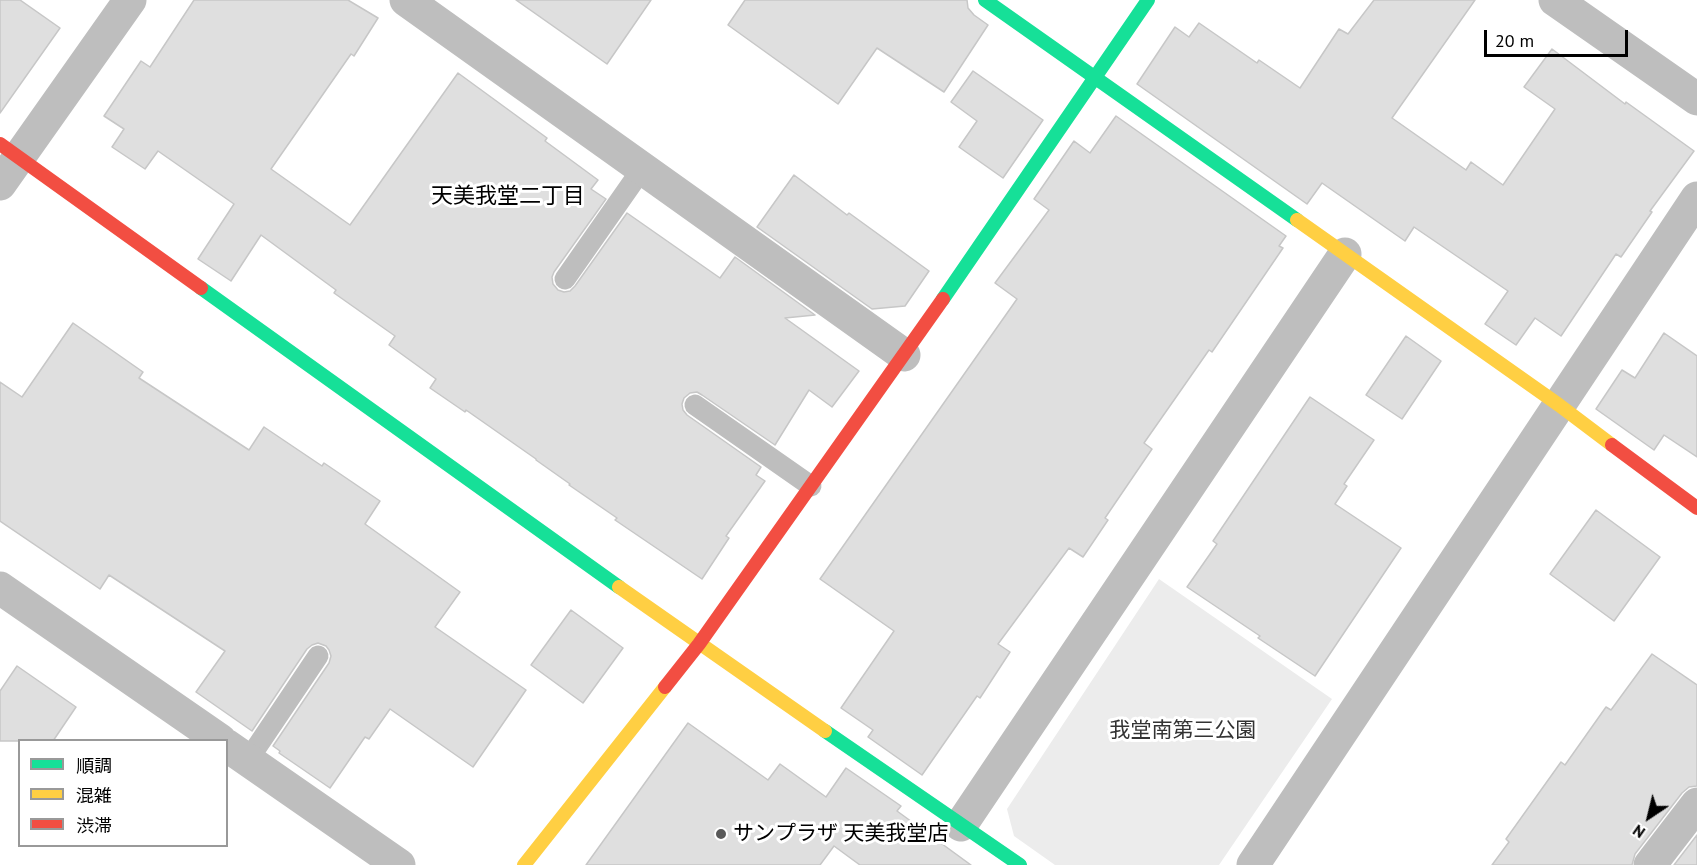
<!DOCTYPE html>
<html>
<head>
<meta charset="utf-8">
<style>
  body { margin:0 }
  #map { position:relative; width:1697px; height:865px; overflow:hidden; background:#fff; font-family:"PT Sans","Noto Sans JP",sans-serif }
  canvas { display:block }
  .legend { position:absolute; left:18px; top:739px; width:210px; height:108px; box-sizing:border-box; background:#fff; border:2px solid #999; margin:0; padding:8px 10px; list-style:none; font-size:18px; color:#000 }
  .legend li { display:flex; align-items:center; gap:12px; height:30px }
  .legend b { width:30px; border:2px solid #999 }
  .north { position:absolute; left:1619px; top:787px; width:60px; height:60px; -webkit-text-stroke:4px #fff; paint-order:stroke; rotate:215deg; font-size:16px; font-weight:700; line-height:24px; text-align:center; color:#000 }
  .north::after { content:''; display:block; margin:auto; width:21px; height:27px; background:#000; clip-path:polygon(50% 0,100% 100%,50% 72%,0 100%) }
  .scale { position:absolute; left:1484px; top:30px; width:144px; height:27px; box-sizing:border-box; border:3px solid #000; border-top:0; padding-left:8px; font-size:18px; line-height:21px; white-space:nowrap; color:#000; -webkit-text-stroke:4px #fff; paint-order:stroke }
</style>
</head>
<body>
<div id="map">
<canvas width="1697" height="865"></canvas>
<ul class="legend">
<li><b style="height:8px;background:#16e098"></b>順調</li>
<li><b style="height:8px;background:#ffcf43"></b>混雑</li>
<li><b style="height:8px;background:#f24e42"></b>渋滞</li>
</ul>
<div class="north">N</div>
<div class="scale">20 m</div>
</div>
<script>
const context = document.querySelector('canvas').getContext('2d');
context.lineJoin = 'round';
function paint(path, color) { context.fillStyle = color; context.fill(path, 'evenodd'); }
function trace(path, color, width, dash) { context.strokeStyle = color; context.lineWidth = width; context.lineCap = dash ? 'butt' : 'round'; context.setLineDash(dash || []); context.stroke(path); }
function write(font, color, halo, rows, align = 'center') {
  context.font = font + ' "PT Sans","Noto Sans JP",sans-serif'; context.lineWidth = 6; context.setLineDash([]); context.textBaseline = 'middle'; context.strokeStyle = halo; context.fillStyle = color; for (const [text, x, y, turn = 0] of rows) {
    context.save(); context.translate(x, y); context.rotate((+turn || 0) * Math.PI / 180); context.textAlign = isNaN(turn) ? turn : align; if (halo) context.strokeText(text, 0, 0); context.fillText(text, 0, 0); context.restore();
  }
}
paint(new Path2D(`
  M 1159,579 L 1332,699 L 1219,865 L 1055,865 L 1014,836 L 1007,809 Z`), '#ececec');
const building = new Path2D(`
  M 0,0 L 20,0 L 60,28 L 0,113 Z
  M 194,0 L 348,0 L 378,18 L 354,56 L 351,54 L 271,169 L 350,225 L 458,73 L 547,138 L 545,141 L 598,180 L 591,189 L 606,199 L 554,272 L 552,277 L 553,284 L 558,290 L 564,292 L 570,291 L 575,286 L 627,213 L 720,278 L 735,257 L 815,315 L 785,318 L 859,371 L 832,407 L 809,390 L 775,445 L 702,395 L 697,392 L 690,393 L 684,398 L 682,404 L 683,410 L 687,415 L 761,467 L 756,475 L 765,481 L 726,536 L 729,538 L 702,579 L 615,520 L 617,518 L 569,485 L 570,484 L 536,460 L 536,459 L 466,410 L 465,412 L 430,388 L 436,379 L 389,345 L 395,336 L 334,293 L 336,290 L 261,235 L 231,281 L 198,259 L 234,204 L 158,151 L 145,169 L 112,147 L 124,129 L 104,116 L 141,61 L 150,67 Z
  M 516,0 L 651,0 L 607,64 Z
  M 745,0 L 967,0 L 968,8 L 974,15 L 988,25 L 944,92 L 877,48 L 838,104 L 728,25 Z
  M 1374,0 L 1475,0 L 1392,118 L 1466,170 L 1471,162 L 1503,185 L 1555,109 L 1524,87 L 1552,49 L 1625,104 L 1626,102 L 1694,151 L 1650,211 L 1652,212 L 1621,257 L 1616,254 L 1561,336 L 1535,318 L 1516,345 L 1485,324 L 1508,291 L 1414,227 L 1405,241 L 1322,183 L 1307,204 L 1137,84 L 1175,27 L 1189,37 L 1199,23 L 1257,63 L 1259,60 L 1300,88 L 1339,29 L 1348,34 Z
  M 973,71 L 1043,120 L 1003,178 L 959,147 L 977,121 L 951,102 Z
  M 1116,116 L 1286,236 L 1279,246 L 1283,248 L 1212,352 L 1209,350 L 1144,443 L 1152,449 L 1105,518 L 1108,520 L 1083,557 L 1069,548 L 998,644 L 1010,652 L 980,698 L 977,696 L 922,775 L 868,737 L 873,730 L 841,708 L 894,631 L 820,579 L 1017,299 L 995,283 L 1049,210 L 1034,199 L 1074,141 L 1090,153 Z
  M 794,175 L 847,215 L 849,213 L 929,271 L 905,306 L 872,309 L 757,227 Z
  M 73,323 L 143,372 L 139,378 L 249,450 L 264,427 L 322,466 L 324,463 L 380,501 L 365,524 L 460,592 L 435,627 L 526,690 L 473,767 L 390,709 L 369,739 L 365,737 L 330,788 L 279,753 L 280,751 L 273,746 L 329,663 L 331,656 L 329,650 L 326,646 L 318,643 L 312,645 L 307,649 L 252,731 L 196,692 L 225,651 L 109,575 L 100,589 L 0,521 L 0,382 L 22,397 Z
  M 1664,333 L 1697,356 L 1697,457 L 1664,435 L 1654,450 L 1596,409 L 1622,370 L 1635,378 Z
  M 1406,336 L 1441,361 L 1402,419 L 1366,395 Z
  M 1310,397 L 1374,440 L 1344,484 L 1347,486 L 1335,504 L 1401,548 L 1315,676 L 1258,638 L 1260,636 L 1187,587 L 1217,544 L 1213,541 Z
  M 1596,510 L 1660,557 L 1614,621 L 1550,574 Z
  M 571,610 L 623,648 L 583,703 L 531,665 Z
  M 1652,654 L 1697,685 L 1697,786 L 1689,787 L 1682,793 L 1635,854 L 1632,865 L 1492,865 L 1509,842 L 1506,839 L 1561,762 L 1565,765 L 1606,707 L 1611,710 Z
  M 17,666 L 76,707 L 53,741 L 0,741 L 0,691 Z
  M 688,723 L 768,780 L 780,764 L 826,797 L 846,768 L 901,806 L 897,811 L 971,865 L 860,865 L 834,846 L 820,865 L 586,865 Z
  M 1697,835 L 1697,865 L 1674,865 Z`);
paint(building, '#dfdfdf');
trace(building, '#c7c7c7', 1.5);
trace(new Path2D(`
  M 565,279 L 642,169
  M 695,405 L 811,486
  M 248,760 L 318,656`), '#bebebe', 21);
trace(new Path2D(`
  M 406,0 L 904,355
  M 1555,0 L 1697,99
  M 0,184 L 130,0
  M 0,588 L 220,740
  M 226,745 L 399,865
  M 961,825 L 1345,254
  M 1253,865 L 1697,198
  M 1650,865 L 1697,804`), '#bebebe', 33);
trace(new Path2D(`
  M 985,0 L 1297,220
  M 201,288 L 619,587
  M 943,299 L 1148,0
  M 825,731 L 1020,865`), '#16e098', 14);
trace(new Path2D(`
  M 1297,220 L 1559,405 L 1612,445
  M 619,587 L 825,731
  M 524,865 L 665,687`), '#ffcf43', 14);
trace(new Path2D(`
  M 0,144 L 201,288
  M 1612,445 L 1697,508
  M 665,687 L 699,644 L 943,299`), '#f24e42', 14);
for (const [x, y, r, color] of [
  [721,834,6,"#595959"]
]) { const dot = new Path2D(); dot.arc(x, y, r, 0, 2 * Math.PI); context.fillStyle = color; context.fill(dot); trace(dot, '#fff', 2); }
write('21px', '#333', '#fff', [
  ["我堂南第三公園",1183,731]
]);
write('21px', '#000', '#fff', [
  ["サンプラザ 天美我堂店",733,834]
], 'left');
write('22px', '#000', '#fff', [
  ["天美我堂二丁目",508,197]
]);
</script>
</body>
</html>
